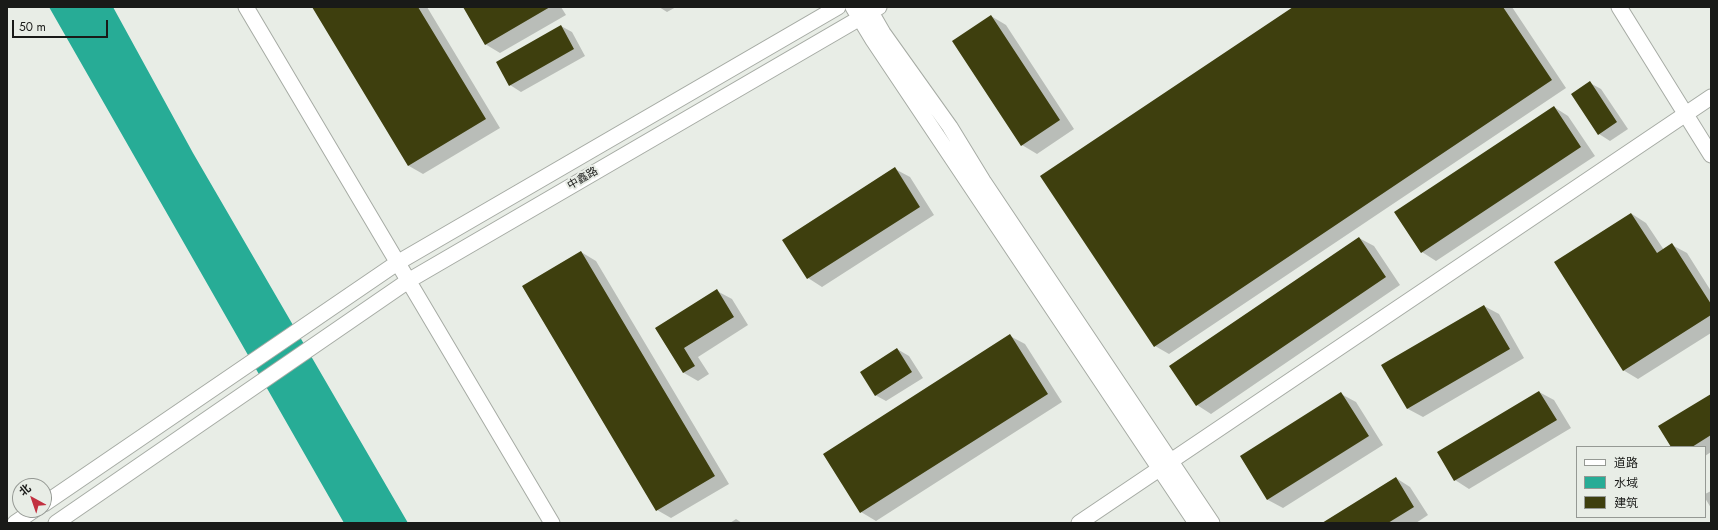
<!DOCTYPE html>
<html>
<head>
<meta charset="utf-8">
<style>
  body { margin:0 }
  #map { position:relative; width:1718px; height:530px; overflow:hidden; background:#e8ede6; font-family:Jost,"Noto Sans SC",sans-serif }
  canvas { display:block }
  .frame { position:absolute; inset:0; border:8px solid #191a18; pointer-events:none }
  .legend { position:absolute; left:1576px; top:446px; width:130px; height:72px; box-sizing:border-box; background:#e8ede6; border:1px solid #959994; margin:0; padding:5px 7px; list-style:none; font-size:12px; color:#191a18 }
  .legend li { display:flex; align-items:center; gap:8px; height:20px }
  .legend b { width:20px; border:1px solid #959994 }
  .north { position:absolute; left:12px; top:478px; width:40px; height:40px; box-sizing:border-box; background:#e8ede6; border:1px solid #959994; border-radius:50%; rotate:320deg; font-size:11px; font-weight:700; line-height:16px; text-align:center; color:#191a18 }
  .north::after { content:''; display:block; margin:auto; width:14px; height:18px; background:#c23140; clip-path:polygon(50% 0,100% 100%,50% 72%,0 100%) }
  .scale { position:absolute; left:12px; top:20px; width:96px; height:18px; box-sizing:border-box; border:2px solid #191a18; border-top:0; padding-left:5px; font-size:12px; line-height:14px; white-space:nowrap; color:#191a18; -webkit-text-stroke:3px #e8ede6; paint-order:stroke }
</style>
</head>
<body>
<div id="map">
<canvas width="1718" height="530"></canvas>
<div class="frame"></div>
<ul class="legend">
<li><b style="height:5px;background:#fff"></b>道路</li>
<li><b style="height:11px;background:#27ac96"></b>水域</li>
<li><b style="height:11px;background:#3e3f0e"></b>建筑</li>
</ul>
<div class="north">北</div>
<div class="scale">50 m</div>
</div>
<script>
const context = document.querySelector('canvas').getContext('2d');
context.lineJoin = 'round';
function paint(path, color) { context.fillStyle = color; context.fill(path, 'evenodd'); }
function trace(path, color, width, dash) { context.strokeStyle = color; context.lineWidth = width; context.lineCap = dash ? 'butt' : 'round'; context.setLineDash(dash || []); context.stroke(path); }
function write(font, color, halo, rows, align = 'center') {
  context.font = font + ' Jost,"Noto Sans SC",sans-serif'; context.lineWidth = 4; context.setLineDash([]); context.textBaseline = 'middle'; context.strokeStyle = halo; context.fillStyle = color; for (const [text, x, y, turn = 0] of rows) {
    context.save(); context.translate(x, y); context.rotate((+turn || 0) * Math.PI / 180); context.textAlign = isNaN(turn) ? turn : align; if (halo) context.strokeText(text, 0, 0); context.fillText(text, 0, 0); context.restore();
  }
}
paint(new Path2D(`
  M 49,7 L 113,7 L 193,153 L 408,523 L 344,523 Z`), '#27ac96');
paint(new Path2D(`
  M 313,7 L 427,7 L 500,128 L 423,174 L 409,166 Z
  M 464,7 L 561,7 L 566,15 L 500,53 L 485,44 Z
  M 659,7 L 676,7 L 667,12 Z
  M 1294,7 L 1512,7 L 1566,88 L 1169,354 L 1155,346 Z
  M 991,16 L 1006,25 L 1074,129 L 1037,154 L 1022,145 Z
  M 561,26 L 572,32 L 585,56 L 521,92 L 510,85 Z
  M 1590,83 L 1601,89 L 1628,129 L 1610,141 L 1599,134 Z
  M 1554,107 L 1568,116 L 1595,156 L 1436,261 L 1422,252 Z
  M 895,169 L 910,177 L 934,215 L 822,287 L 808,278 Z
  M 1632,214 L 1646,223 L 1664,250 L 1672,245 L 1687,253 L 1711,291 L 1711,333 L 1638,379 L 1623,370 Z
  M 1359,238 L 1374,246 L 1400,285 L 1211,414 L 1197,405 Z
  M 581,252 L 596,261 L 729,484 L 671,518 L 657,510 Z
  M 717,291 L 732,299 L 748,325 L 698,357 L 709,374 L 698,381 L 684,373 L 656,329 Z
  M 1484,306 L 1499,314 L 1524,358 L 1423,417 L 1408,409 L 1383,365 Z
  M 1010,336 L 1025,344 L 1062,402 L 876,521 L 861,512 L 824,454 Z
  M 897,349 L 909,356 L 923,378 L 886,401 L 875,395 Z
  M 1539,392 L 1554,400 L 1571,428 L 1469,489 L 1455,480 Z
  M 1341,394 L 1356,402 L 1383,445 L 1283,508 L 1268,500 L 1241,457 Z
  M 1711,395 L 1711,452 L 1705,456 L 1705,447 L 1672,447 Z
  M 1396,478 L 1410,487 L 1428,515 L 1416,523 L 1324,523 Z
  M 1711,491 L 1711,508 L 1705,498 L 1705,494 Z
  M 736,519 L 742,523 L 730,523 Z`), '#0003');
paint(new Path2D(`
  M 312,7 L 418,7 L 486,119 L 408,166 Z
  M 463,7 L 550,7 L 485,45 Z
  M 1293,7 L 1503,7 L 1552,80 L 1154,347 L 1040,176 Z
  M 991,15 L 1060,120 L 1021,146 L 952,41 Z
  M 561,25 L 574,49 L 509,86 L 496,62 Z
  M 1590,81 L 1617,122 L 1598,135 L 1571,94 Z
  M 1554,106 L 1581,147 L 1421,253 L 1394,212 Z
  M 895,167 L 920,207 L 807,279 L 782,240 Z
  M 1631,213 L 1657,253 L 1672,243 L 1711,304 L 1711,315 L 1623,371 L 1554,262 Z
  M 1359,237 L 1386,277 L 1196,406 L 1169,366 Z
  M 581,251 L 715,476 L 656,511 L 522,286 Z
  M 717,289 L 734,317 L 684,348 L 695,366 L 683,373 L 655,328 Z
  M 1484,305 L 1510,349 L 1407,409 L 1381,365 Z
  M 1010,334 L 1048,394 L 860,513 L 823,454 Z
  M 897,348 L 912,372 L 875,396 L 860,372 Z
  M 1539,391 L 1557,420 L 1454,481 L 1437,452 Z
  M 1341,392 L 1369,436 L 1267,500 L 1240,456 Z
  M 1711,394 L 1711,435 L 1692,447 L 1671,447 L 1658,426 Z
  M 1396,477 L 1414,507 L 1388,523 L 1322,523 Z`), '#3e3f0e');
const secondary = new Path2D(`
  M 246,7 L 552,523
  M 853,7 L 873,40 L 1196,523
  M 868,7 L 883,33 L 950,127 L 983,181 L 1212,523
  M 1619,7 L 1711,155
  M 44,504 L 397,263 L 838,7
  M 15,523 L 34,510
  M 56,523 L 408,281 L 879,7
  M 1079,523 L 1711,97`);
trace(secondary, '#a6aba4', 17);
trace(secondary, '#fff', 15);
write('11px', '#191a18', '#e8ede6', [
  ["中鑫路",583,179,-30]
]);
</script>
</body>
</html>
